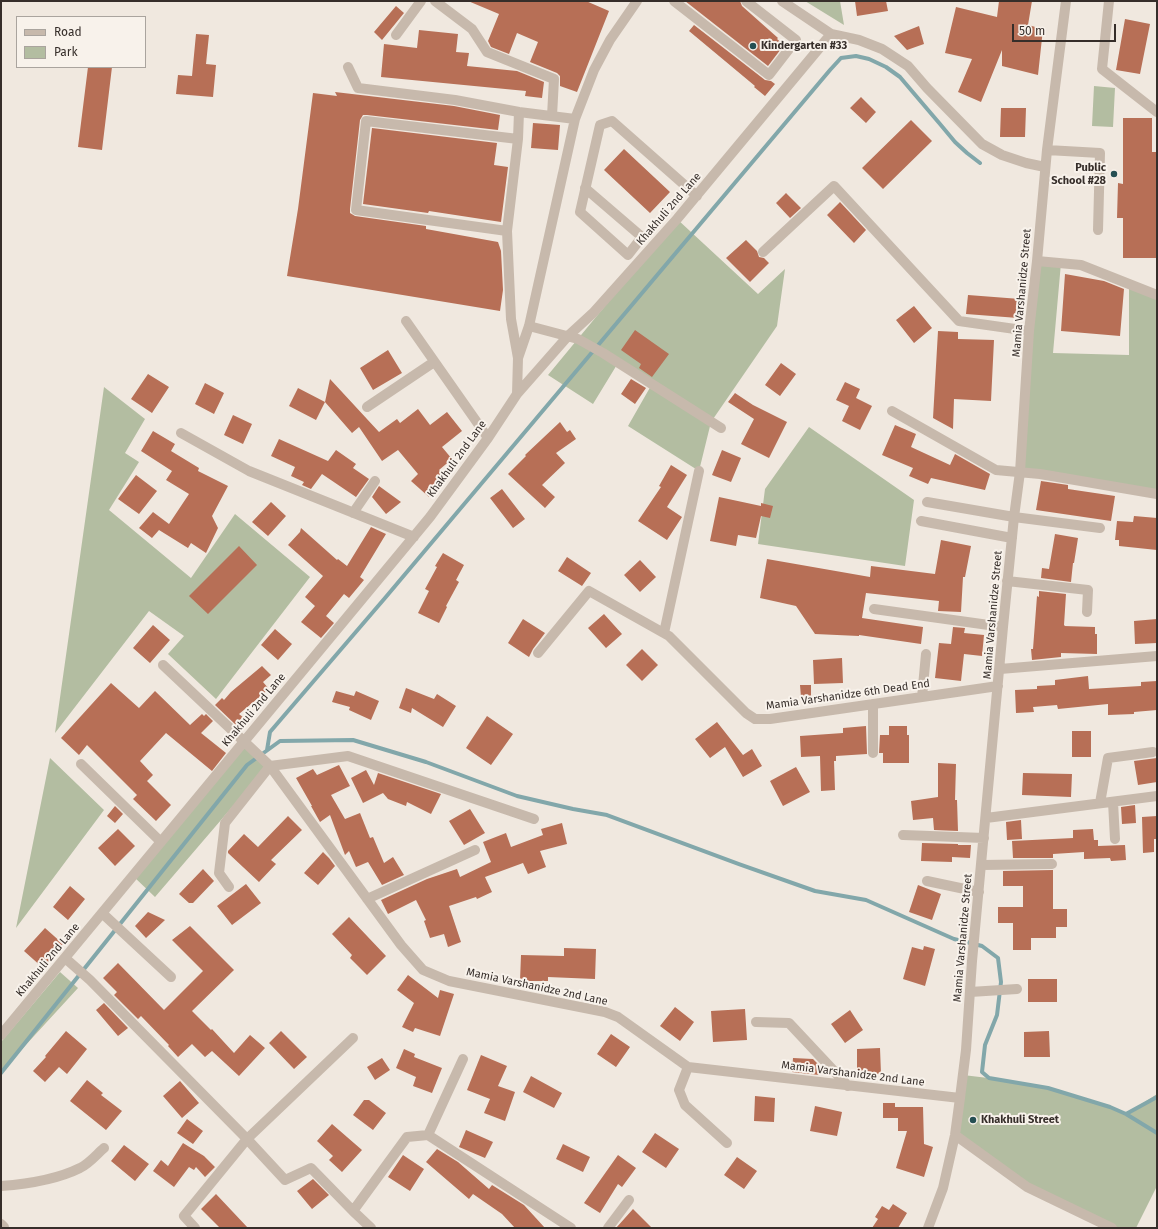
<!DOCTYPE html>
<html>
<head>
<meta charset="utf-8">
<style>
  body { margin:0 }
  #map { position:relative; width:1158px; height:1229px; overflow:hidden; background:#f0e8df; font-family:"Fira Sans",sans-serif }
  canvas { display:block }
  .frame { position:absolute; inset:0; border:2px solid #362e2a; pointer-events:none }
  .legend { position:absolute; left:16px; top:16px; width:130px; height:52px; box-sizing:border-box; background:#f8f2eb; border:1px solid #aaa49e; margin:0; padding:5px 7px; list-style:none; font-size:12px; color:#362e2a }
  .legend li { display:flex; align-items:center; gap:8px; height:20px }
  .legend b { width:20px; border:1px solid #aaa49e }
  .scale { position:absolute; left:1012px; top:24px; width:104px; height:18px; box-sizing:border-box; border:2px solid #362e2a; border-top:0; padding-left:5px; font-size:12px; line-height:14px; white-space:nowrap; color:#362e2a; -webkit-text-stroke:3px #f8f2eb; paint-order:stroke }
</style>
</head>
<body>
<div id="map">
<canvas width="1158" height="1229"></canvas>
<div class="frame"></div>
<ul class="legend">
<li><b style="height:5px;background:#c7b9ac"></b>Road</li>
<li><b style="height:11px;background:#b3bda1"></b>Park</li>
</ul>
<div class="scale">50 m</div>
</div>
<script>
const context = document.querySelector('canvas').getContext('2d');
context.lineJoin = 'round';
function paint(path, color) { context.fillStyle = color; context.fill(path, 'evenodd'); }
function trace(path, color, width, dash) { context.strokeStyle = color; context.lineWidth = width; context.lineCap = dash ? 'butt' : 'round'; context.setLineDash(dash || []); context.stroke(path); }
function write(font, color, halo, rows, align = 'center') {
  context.font = font + ' "Fira Sans",sans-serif'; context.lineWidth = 4; context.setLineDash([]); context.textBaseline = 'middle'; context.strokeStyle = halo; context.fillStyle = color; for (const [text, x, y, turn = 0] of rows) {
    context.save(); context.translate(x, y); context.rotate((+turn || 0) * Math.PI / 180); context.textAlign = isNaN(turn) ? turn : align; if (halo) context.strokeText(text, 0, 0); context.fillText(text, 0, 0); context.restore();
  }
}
paint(new Path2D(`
  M 805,1 L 840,1 L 844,25 Z
  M 1094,86 L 1115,88 L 1113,127 L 1092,126 Z
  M 677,219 L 758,294 L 785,269 L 777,326 L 711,422 L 699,471 L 628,426 L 652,384 L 618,363 L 593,404 L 548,375 Z
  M 1037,261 L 1061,263 L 1053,353 L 1129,355 L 1129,284 L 1157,295 L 1157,494 L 1020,472 Z
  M 104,387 L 145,419 L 125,453 L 139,462 L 109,510 L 191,578 L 235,514 L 310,577 L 216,699 L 168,654 L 184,636 L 149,611 L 55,733 Z
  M 809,427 L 914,500 L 905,566 L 758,544 L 765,489 Z
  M 245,741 L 269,764 L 155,897 L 133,876 Z
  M 50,758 L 104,810 L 16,928 Z
  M 60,972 L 78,988 L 1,1072 L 1,1042 Z
  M 963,1075 C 1019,1081 1074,1092 1126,1114 L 1157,1094 L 1157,1186 L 1136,1228 L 1112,1228 L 1027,1187 L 955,1135 Z`), '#b3bda1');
trace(new Path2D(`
  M 267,750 L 270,732 L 385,598 L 830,70 L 841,58 L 856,56 L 869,59 L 886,67 L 900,77 L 911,90 L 940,124 L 955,142 L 967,153 L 980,163
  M 1,1073 L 247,765 L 280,741 L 353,740 L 426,762 L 517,796 L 573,809 L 607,815 L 739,864 L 815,891 L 866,900 L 954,939 L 982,946 L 998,958 L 1001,982 L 997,1015 L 985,1045 L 982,1072 L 989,1078 L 1048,1088 L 1110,1107 L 1126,1114 L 1157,1133
  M 1126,1114 L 1157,1097`), '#82a7aa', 4);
paint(new Path2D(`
  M 468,1 L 586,1 L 609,11 L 577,92 L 560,86 L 560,76 L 557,73 L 530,62 L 538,42 L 517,33 L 509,54 L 491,47 L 488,41 L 499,14 Z
  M 685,1 L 740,1 L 742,6 L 778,38 L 777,39 L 784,45 L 768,66 Z
  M 855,1 L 886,1 L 888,11 L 857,16 Z
  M 999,1 L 1032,1 L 1028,25 L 1043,29 L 1038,75 L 1002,66 L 1002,50 L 981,102 L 958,92 L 972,59 L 945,53 L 956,7 L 997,17 Z
  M 396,6 L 404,13 L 382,40 L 374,32 Z
  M 1125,19 L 1150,24 L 1140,74 L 1116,70 Z
  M 694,25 L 765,80 L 771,81 L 775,84 L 765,96 L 754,87 L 755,86 L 689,31 Z
  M 919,26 L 924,44 L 907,50 L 894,36 Z
  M 419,30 L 458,34 L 456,52 L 469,53 L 467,66 L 517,71 L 544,82 L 542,98 L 525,96 L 526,91 L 381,77 L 384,44 L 417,48 Z
  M 196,34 L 209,35 L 206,64 L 216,65 L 213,97 L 176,94 L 178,75 L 192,76 Z
  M 88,67 L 112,67 L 102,150 L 78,147 Z
  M 335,92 L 454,106 L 500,115 L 498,130 L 367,115 L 363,115 L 360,120 L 350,209 L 350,213 L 355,216 L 426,226 L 426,229 L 498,242 L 501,251 L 503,290 L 500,311 L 287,276 L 298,209 L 313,93 L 337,96 Z
  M 861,97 L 876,112 L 866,123 L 850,108 Z
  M 1001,108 L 1026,108 L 1025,137 L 1000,137 Z
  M 1123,118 L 1152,118 L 1152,152 L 1157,152 L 1157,258 L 1123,258 L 1123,218 L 1117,218 L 1118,183 L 1123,184 Z
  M 911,120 L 932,141 L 883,189 L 862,168 Z
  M 533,123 L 560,125 L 558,150 L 531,148 Z
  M 372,128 L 497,143 L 494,165 L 508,167 L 501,222 L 429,211 L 428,213 L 363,204 Z
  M 624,149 L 670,192 L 650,213 L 604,170 Z
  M 786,193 L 801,208 L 790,218 L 776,203 Z
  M 840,202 L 866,230 L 854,243 L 827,215 Z
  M 746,240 L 757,251 L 759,257 L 764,258 L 769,263 L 750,282 L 726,258 Z
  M 1065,274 L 1104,281 L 1124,289 L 1120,336 L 1061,331 Z
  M 968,295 L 1020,299 L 1018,318 L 966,314 Z
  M 914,306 L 932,328 L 914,343 L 896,320 Z
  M 635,330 L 669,354 L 652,377 L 639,368 L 641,364 L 621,350 Z
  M 938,331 L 958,332 L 958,339 L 994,340 L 991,401 L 954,399 L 953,429 L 933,418 Z
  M 388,350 L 402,373 L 373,390 L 360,368 Z
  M 781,363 L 796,374 L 780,396 L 765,385 Z
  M 148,374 L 169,387 L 152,413 L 131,399 Z
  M 330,379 L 379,432 L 397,419 L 400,423 L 418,409 L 430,425 L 447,412 L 462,431 L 442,447 L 452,459 L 439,470 L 447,478 L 429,497 L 411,481 L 418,474 L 398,450 L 382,461 L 359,427 L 352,433 L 325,402 Z
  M 631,379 L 646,388 L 635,404 L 621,394 Z
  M 845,382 L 860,389 L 856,398 L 872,406 L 860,430 L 842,421 L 849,406 L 836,400 Z
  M 205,383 L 224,393 L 214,414 L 195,404 Z
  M 298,388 L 325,402 L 316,420 L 289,406 Z
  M 735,393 L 753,405 L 787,422 L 769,458 L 741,444 L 754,419 L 728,402 Z
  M 233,415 L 252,424 L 243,444 L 224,435 Z
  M 560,422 L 567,432 L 570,430 L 576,439 L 556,453 L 565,463 L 542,485 L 555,497 L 545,508 L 508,474 L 526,456 L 525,455 Z
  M 895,425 L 916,434 L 911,447 L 950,465 L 955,454 L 990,474 L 985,490 L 931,478 L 928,484 L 909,476 L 913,468 L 882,455 Z
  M 153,431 L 175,444 L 171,451 L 199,468 L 198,471 L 228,486 L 212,516 L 218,528 L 206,553 L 191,543 L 188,548 L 159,530 L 152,538 L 139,528 L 153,512 L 169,524 L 189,494 L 166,480 L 172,471 L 141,451 Z
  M 279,439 L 328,461 L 336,450 L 356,464 L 353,468 L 369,479 L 356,497 L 322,474 L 311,489 L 302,485 L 304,482 L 291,476 L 295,467 L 271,456 Z
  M 722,450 L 741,458 L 731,482 L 712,475 Z
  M 671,465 L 687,475 L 667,507 L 682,517 L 667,540 L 638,521 L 661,487 L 659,486 Z
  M 136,475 L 157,491 L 139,514 L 118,499 Z
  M 1041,481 L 1068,485 L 1068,489 L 1115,496 L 1111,521 L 1036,510 Z
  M 379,486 L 401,502 L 386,514 L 372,497 Z
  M 502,489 L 525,519 L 513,528 L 490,498 Z
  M 719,497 L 761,506 L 761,503 L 773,506 L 770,518 L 761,516 L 756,538 L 738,535 L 736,546 L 710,541 Z
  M 271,502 L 286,516 L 268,536 L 252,522 Z
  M 1134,516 L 1157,518 L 1157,550 L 1119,546 L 1119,540 L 1115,540 L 1117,521 L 1133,522 Z
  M 371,527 L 386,534 L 360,577 L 364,580 L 349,598 L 344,594 L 326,616 L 334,623 L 321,638 L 301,622 L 315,606 L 305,597 L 323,576 L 288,545 L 300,532 L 301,528 L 337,560 L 338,559 L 347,566 Z
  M 1055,534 L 1078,538 L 1074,563 L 1073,563 L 1071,582 L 1041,578 L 1042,568 L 1049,569 Z
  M 941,540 L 971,546 L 965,577 L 963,577 L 961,612 L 938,611 L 939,601 L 866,593 L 862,618 L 923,627 L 921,644 L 859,635 L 859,636 L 815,634 L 796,606 L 760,598 L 767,559 L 870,577 L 871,566 L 935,574 Z
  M 239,546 L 257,565 L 208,614 L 189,596 Z
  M 443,553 L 464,565 L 456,580 L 459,582 L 446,606 L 447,607 L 439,623 L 418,613 L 429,591 L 425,589 L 437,567 L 435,566 Z
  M 567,557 L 591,573 L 582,586 L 558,571 Z
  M 640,560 L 656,577 L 640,592 L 624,575 Z
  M 1039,591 L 1066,594 L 1064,625 L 1065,625 L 1064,626 L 1095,627 L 1095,634 L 1097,634 L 1097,654 L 1061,653 L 1061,657 L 1032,660 L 1031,649 L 1033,649 L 1037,596 L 1039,597 Z
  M 604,614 L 622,634 L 606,648 L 588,628 Z
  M 523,619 L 545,633 L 533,649 L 529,657 L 508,643 Z
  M 1157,619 L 1157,643 L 1135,644 L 1134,621 Z
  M 153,625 L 170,640 L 150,663 L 133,648 Z
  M 953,627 L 965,628 L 964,633 L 984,635 L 982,656 L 964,654 L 961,681 L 935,678 L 939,643 L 951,644 Z
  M 275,629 L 292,644 L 278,660 L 261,645 Z
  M 642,649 L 658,665 L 642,681 L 626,665 Z
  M 842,658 L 843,683 L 814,684 L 813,660 Z
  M 262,666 L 271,675 L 263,682 L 269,689 L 239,714 L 244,718 L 237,726 L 215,705 L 222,698 L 224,700 L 231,692 Z
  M 1088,676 L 1089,689 L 1141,686 L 1141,682 L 1157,681 L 1157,710 L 1134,712 L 1134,714 L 1108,715 L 1108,704 L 1058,709 L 1057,705 L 1033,707 L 1034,712 L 1016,713 L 1015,690 L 1037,689 L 1037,686 L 1055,685 L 1055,680 Z
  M 111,683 L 139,708 L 155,691 L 190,725 L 202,714 L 204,716 L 206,714 L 213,721 L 201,733 L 226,753 L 212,771 L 166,733 L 140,761 L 153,775 L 147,781 L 171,805 L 156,821 L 133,799 L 137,795 L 87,745 L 79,755 L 61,738 Z
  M 800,685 L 811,685 L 811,697 L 801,697 Z
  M 406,688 L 434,699 L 437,694 L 456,706 L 443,727 L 412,708 L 411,713 L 399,708 Z
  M 336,691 L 354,696 L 356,691 L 379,701 L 371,720 L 349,710 L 350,707 L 332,702 Z
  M 487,716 L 513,734 L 491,765 L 466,748 Z
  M 717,722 L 743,755 L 752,749 L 762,766 L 743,777 L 725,747 L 710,758 L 695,739 Z
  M 866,726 L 867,754 L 836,756 L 836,761 L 834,761 L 835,790 L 821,791 L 820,756 L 801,757 L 800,736 L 843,733 L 843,728 Z
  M 889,726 L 907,726 L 907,735 L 909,735 L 909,763 L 883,763 L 883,753 L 879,753 L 880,735 L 889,735 Z
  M 1072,731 L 1091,731 L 1091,757 L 1072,757 Z
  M 1157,758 L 1157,782 L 1138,785 L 1134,761 Z
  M 938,763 L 956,764 L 955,800 L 957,800 L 958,831 L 934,830 L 933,818 L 913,820 L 911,801 L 938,797 Z
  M 339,765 L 350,786 L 331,795 L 345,819 L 360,813 L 370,838 L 373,837 L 384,863 L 393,857 L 404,875 L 382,885 L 368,862 L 356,867 L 349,851 L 345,855 L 330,815 L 320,822 L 311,806 L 312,806 L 296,778 L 313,769 L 317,775 Z
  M 796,767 L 810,792 L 783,806 L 770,781 Z
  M 366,770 L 374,785 L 378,773 L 441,794 L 431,814 L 407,802 L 406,806 L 388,799 L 383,793 L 363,803 L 351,778 Z
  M 1023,773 L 1072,774 L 1071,797 L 1022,795 Z
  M 1135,805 L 1136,823 L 1122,824 L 1121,807 Z
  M 115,806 L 123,814 L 115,823 L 107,816 Z
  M 470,809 L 485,833 L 464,845 L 449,821 Z
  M 288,816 L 302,830 L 271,860 L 276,864 L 259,882 L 228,853 L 228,851 L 244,834 L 258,847 Z
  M 1157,816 L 1157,839 L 1154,839 L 1154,852 L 1143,853 L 1142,817 Z
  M 1021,820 L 1022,839 L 1007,840 L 1006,822 Z
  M 562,823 L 567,844 L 540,851 L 546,867 L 528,874 L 523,863 L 485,877 L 492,892 L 477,899 L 476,897 L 449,906 L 461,942 L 448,947 L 444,934 L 430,938 L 424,921 L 426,920 L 416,900 L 388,914 L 381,900 L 427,879 L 457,869 L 460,877 L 491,862 L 483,842 L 506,833 L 511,847 L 543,835 L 541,829 Z
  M 118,829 L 135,846 L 115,866 L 98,848 Z
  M 1093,829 L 1094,840 L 1098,840 L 1098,846 L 1125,845 L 1126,860 L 1111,861 L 1110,858 L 1084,859 L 1084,852 L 1053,854 L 1053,858 L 1013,858 L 1012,841 L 1073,838 L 1073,830 Z
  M 922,843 L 958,844 L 958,845 L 971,845 L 970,858 L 952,857 L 952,862 L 921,861 Z
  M 323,852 L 329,858 L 335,866 L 318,885 L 304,873 Z
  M 203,869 L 214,881 L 193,903 L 189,903 L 179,894 Z
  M 1053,870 L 1053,909 L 1067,909 L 1067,927 L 1056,927 L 1056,938 L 1031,938 L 1031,950 L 1013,950 L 1013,923 L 998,923 L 998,907 L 1023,907 L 1023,886 L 1003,886 L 1003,871 Z
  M 246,884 L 261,903 L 232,925 L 217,906 Z
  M 918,885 L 941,894 L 932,920 L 909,912 Z
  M 70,886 L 85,899 L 68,920 L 53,907 Z
  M 148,912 L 165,920 L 146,938 L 135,926 Z
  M 349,917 L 386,956 L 367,975 L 350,958 L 352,955 L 332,934 Z
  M 190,926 L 234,970 L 192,1011 L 211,1030 L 212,1029 L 234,1053 L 250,1035 L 265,1048 L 239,1076 L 212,1051 L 205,1057 L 192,1044 L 178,1057 L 168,1046 L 169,1045 L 141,1016 L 138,1019 L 114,995 L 117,992 L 103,978 L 118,963 L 164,1010 L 203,971 L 172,940 Z
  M 45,928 L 63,944 L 43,968 L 24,951 Z
  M 924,946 L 935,949 L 925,986 L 903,979 L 912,947 L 923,950 Z
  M 564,948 L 596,949 L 595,979 L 548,977 L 548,981 L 520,981 L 521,955 L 564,956 Z
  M 408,975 L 438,998 L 440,990 L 454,994 L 440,1036 L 415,1028 L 413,1032 L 402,1027 L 414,1003 L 397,990 Z
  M 1028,979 L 1057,979 L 1057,1002 L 1028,1002 Z
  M 104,1003 L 128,1028 L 118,1036 L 96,1010 Z
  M 675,1007 L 694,1022 L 680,1041 L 660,1026 Z
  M 745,1009 L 747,1040 L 713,1042 L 711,1011 Z
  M 850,1010 L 863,1030 L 845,1043 L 831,1024 Z
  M 66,1031 L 87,1049 L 67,1074 L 59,1067 L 45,1082 L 33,1071 L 46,1057 L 45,1056 Z
  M 281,1031 L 307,1057 L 294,1069 L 269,1043 Z
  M 1049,1031 L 1050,1057 L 1024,1057 L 1024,1032 Z
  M 611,1034 L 630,1047 L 616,1067 L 597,1054 Z
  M 880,1048 L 881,1074 L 857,1075 L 857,1049 Z
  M 404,1049 L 415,1054 L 414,1057 L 442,1068 L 432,1093 L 413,1086 L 416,1077 L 396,1068 Z
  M 481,1055 L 507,1066 L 498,1086 L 515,1092 L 505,1121 L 484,1113 L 490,1099 L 467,1090 Z
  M 382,1058 L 390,1070 L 375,1080 L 367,1067 Z
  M 793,1058 L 813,1059 L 819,1065 L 819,1075 L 792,1072 Z
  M 531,1076 L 562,1093 L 554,1108 L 523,1092 Z
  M 87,1080 L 103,1093 L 101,1095 L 122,1111 L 106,1130 L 70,1101 Z
  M 180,1081 L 199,1103 L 182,1118 L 163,1096 Z
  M 755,1096 L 775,1098 L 774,1122 L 754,1121 Z
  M 364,1100 L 369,1100 L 386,1113 L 373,1130 L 353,1115 Z
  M 883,1103 L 895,1103 L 895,1107 L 923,1107 L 924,1144 L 933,1147 L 924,1177 L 896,1168 L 907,1131 L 898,1131 L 898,1118 L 883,1118 Z
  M 815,1106 L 842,1112 L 837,1136 L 810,1131 Z
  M 187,1119 L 203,1131 L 193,1144 L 177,1133 Z
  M 332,1124 L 362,1150 L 342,1172 L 329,1160 L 333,1156 L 317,1141 Z
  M 466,1130 L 493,1142 L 485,1158 L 459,1147 Z
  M 655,1133 L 679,1149 L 666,1168 L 642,1152 Z
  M 183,1143 L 204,1156 L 215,1167 L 205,1177 L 196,1167 L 194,1170 L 189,1167 L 174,1187 L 153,1171 L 161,1160 L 168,1166 Z
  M 563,1144 L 590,1157 L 583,1172 L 556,1159 Z
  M 124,1145 L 149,1164 L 135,1181 L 111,1161 Z
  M 437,1149 L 458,1162 L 489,1189 L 492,1185 L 524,1205 L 545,1228 L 515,1228 L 502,1214 L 473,1194 L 469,1199 L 426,1162 Z
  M 403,1155 L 424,1169 L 410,1191 L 388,1177 Z
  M 618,1155 L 636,1168 L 622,1187 L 618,1184 L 600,1213 L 584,1203 Z
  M 737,1157 L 757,1171 L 744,1189 L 724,1175 Z
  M 313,1179 L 329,1195 L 312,1209 L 297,1191 Z
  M 216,1194 L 248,1228 L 220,1228 L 201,1209 Z
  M 893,1204 L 907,1213 L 898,1228 L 872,1228 L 878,1219 L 875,1217 L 882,1206 L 889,1210 Z
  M 633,1209 L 652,1228 L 616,1228 Z`), '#b76f56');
trace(new Path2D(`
  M 435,1 L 472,29 L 487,52 L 554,79 L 552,116
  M 674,1 L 769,75 L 796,40 L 746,1
  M 782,1 L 831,34 L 859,40 L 882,49 L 908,66 L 927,88 L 982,144 L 1002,155 L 1026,163 L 1045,167
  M 1109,1 L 1102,69 L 1157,112
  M 396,35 L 421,1
  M 348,67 L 358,88 L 455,100 L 519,112 L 575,119
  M 1047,150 L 1100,153 L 1098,230
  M 585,188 L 642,237 L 628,255 L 580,212 L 600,125 L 612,121 L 697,196
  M 507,231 L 518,139
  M 763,252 L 834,186 L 959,321 L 1029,331
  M 1037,261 L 1081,265 L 1157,295
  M 406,321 L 488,438
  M 529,326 L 578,339 L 603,353 L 721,428
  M 518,358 L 511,319 L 507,231 L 356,210 L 366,121 L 518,139 L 519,112
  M 517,394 L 518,358 L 529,326 L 575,119 L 594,70 L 610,40 L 637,1
  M 367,407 L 434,362
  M 892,411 L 996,470 L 1040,474 L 1157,494
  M 181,433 L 249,471 L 414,537
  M 927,502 L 1014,517 L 1100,528
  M 353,513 L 375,481
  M 921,521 L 1012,538
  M 1007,581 L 1088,590 L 1087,612
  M 874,609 L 1003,627
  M 664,633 L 699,471
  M 538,653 L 589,591 L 669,636 L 746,713 L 755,719 L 770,719 L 998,686
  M 163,665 L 270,766 L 401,945 L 423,970 L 449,981 L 605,1012 L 618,1017 L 688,1067 L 960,1098
  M 1000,669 L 1157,656
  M 922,697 L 926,654
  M 873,753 L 873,704
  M 81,764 L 161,842
  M 1113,802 L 1115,839
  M 1100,803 L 1108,758 L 1153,752
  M 986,818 L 1157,796
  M 903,835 L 984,838
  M 982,865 L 1052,864
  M 927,881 L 979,892
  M 229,887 L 219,873 L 225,823 L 270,766 L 348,756 L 534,819
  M 367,899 L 475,850
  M 102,913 L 171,977
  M 65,958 L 90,980 L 247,1139 L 285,1180 L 311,1168 L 353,1211 L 371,1228
  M 970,992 L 1017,989
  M 756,1022 L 789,1023 L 848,1086
  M 1,1035 L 430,517 L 488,438 L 517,394 L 568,336 L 593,313 L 677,219 L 831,34
  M 688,1067 L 679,1090 L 685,1105 L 727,1143
  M 428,1135 L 571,1228
  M 955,1135 L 1027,1187 L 1112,1228
  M 1,1186 C 28,1184 56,1180 80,1168 C 89,1164 97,1154 104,1148
  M 353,1211 L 407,1137 L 428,1135 L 463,1059
  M 1,1224 L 4,1227
  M 195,1228 L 184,1216 L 247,1139 L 353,1038
  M 608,1228 L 629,1200
  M 928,1228 L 943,1188 L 955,1135 L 960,1098 L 966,1050 L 972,961 L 1003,627 L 1014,517 L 1020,472 L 1029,331 L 1037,261 L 1047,150 L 1066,1`), '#c7b9ac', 10);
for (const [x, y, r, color] of [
  [753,46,4,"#254f53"],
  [1114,174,4,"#254f53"],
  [973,1120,4,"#254f53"]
]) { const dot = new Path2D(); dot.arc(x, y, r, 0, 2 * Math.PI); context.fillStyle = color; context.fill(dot); trace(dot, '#f8f2eb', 1.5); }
write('bold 11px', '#362e2a', '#f8f2eb', [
  ["Kindergarten #33",761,46],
  ["Public",1106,168,"right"],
  ["School #28",1106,181,"right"],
  ["Khakhuli Street",981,1120]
], 'left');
write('11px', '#362e2a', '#f8f2eb', [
  ["Khakhuli 2nd Lane",669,209,-49],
  ["Mamia Varshanidze Street",1022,293,-85],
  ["Khakhuli 2nd Lane",457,459,-54],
  ["Mamia Varshanidze Street",993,615,-85],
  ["Mamia Varshanidze 6th Dead End",848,695,-8],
  ["Khakhuli 2nd Lane",254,710,-50],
  ["Mamia Varshanidze Street",963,938,-85],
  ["Khakhuli 2nd Lane",48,960,-50],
  ["Mamia Varshanidze 2nd Lane",537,987,12],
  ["Mamia Varshanidze 2nd Lane",853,1074,7]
]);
</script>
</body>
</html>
